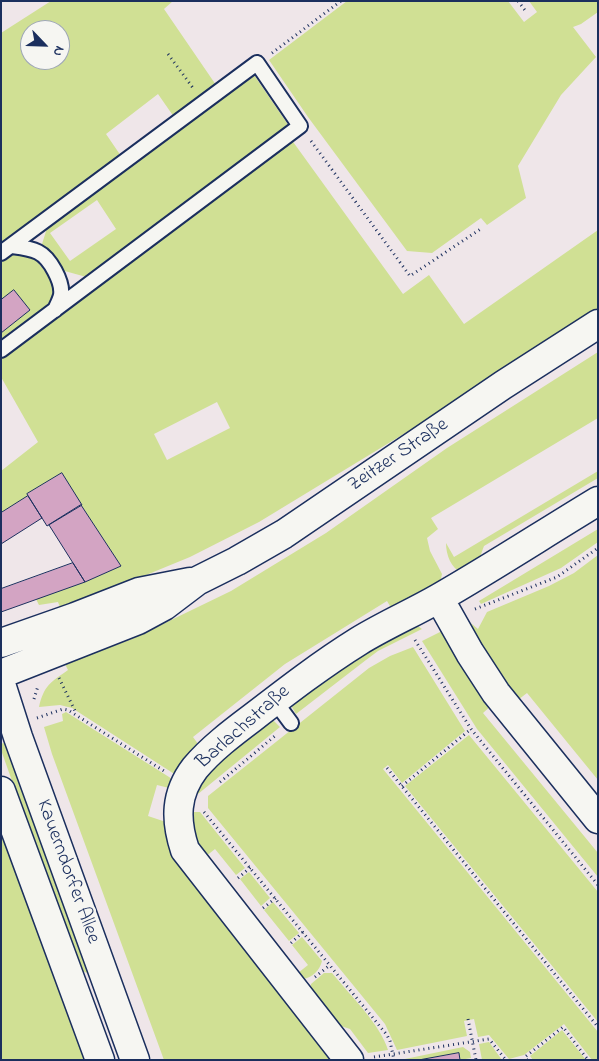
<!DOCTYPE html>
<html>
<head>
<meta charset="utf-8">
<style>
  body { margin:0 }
  #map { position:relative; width:599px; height:1061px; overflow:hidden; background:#efe6e9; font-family:"Indie Flower",sans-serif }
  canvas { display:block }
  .frame { position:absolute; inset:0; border:2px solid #1b2f5e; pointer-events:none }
  .north { position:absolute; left:20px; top:20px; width:50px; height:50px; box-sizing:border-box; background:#f6f6f2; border:1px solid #9ea6b7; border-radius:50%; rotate:114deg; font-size:14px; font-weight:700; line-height:20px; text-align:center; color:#1b2f5e }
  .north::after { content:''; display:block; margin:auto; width:18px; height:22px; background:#1b2f5e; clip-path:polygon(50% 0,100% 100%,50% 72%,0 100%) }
</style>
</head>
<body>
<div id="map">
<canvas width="599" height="1061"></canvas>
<div class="frame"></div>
<div class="north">N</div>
</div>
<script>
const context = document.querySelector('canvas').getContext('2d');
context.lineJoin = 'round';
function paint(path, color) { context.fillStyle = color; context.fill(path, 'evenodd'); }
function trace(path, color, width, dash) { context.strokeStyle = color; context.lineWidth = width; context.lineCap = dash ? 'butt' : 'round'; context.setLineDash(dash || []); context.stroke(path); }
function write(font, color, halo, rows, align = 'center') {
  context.font = font + ' "Indie Flower",sans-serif'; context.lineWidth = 5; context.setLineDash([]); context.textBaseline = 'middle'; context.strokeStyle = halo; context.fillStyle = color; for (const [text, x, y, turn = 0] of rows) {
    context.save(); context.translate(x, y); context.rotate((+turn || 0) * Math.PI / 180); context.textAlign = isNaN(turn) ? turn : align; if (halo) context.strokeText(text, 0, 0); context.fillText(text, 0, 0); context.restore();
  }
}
paint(new Path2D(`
  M 51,1 L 173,1 L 164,9 L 216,85 L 174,117 L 158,94 L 106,134 L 121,156 L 1,245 L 1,33 ZM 30,30 L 60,30 L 60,60 L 30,60 Z
  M 347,1 L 508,1 L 524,22 L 537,12 L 529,1 L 598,1 L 598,12 L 581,24 L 573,27 L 596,57 L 561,95 L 518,166 L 526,198 L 487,225 L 481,218 L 432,253 L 407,251 L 308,117 L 269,60 Z
  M 252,72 L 291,129 L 90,278 L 61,270 L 42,244 L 48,225 ZM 97,200 L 116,229 L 70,261 L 50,233 Z
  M 291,139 L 403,294 L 429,275 L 464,324 L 598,230 L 598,310 L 448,407 L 259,522 L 190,557 L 61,610 L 58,602 L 39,605 L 36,599 L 85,582 L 121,566 L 81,505 L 62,473 L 27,494 L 28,496 L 1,513 L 1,471 L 38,442 L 1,377 L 1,357 ZM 217,402 L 230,428 L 167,460 L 154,434 Z
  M 12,251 L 32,255 C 38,263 50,276 53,284 C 61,307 17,332 1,344 L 1,333 L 30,310 L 14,290 L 1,300 L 1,259 Z
  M 598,352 L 598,418 L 431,518 L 438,529 L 427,538 L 430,551 L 442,574 L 439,587 L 393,611 L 387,601 L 285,664 L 193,737 L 201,748 L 179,777 L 72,708 L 60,705 L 39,707 C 44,685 51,682 68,670 L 65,664 L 132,639 L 231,591 L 326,533 L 447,448 Z
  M 598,471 L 598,478 L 484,546 L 477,565 L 462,573 C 451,568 446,555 446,543 L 454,557 Z
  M 598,529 L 598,542 L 561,568 L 481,604 L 479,601 Z
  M 598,555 L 598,780 L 527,693 L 514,703 L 467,620 L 478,629 L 487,612 L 549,586 L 574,573 Z
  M 415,624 L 422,629 L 378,651 L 366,660 L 296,714 L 289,702 L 352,658 Z
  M 446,629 L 493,704 L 483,713 L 598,853 L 598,877 L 477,729 L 422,641 Z
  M 413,647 L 465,731 L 402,783 L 388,765 L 383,769 L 598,1032 L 598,1060 L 592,1060 L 564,1024 L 524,1055 L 509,1059 L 489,1035 L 478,1037 L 474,1019 L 464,1021 L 467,1036 L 397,1050 L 385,1024 L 208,808 L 208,796 L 369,668 L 390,656 Z
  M 66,712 L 177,782 L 173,789 L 157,785 L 148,816 L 169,823 L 338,1060 L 164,1060 L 52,754 L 44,727 L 63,721 L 62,714 Z
  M 270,717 L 280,727 L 198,794 L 193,794 L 202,775 Z
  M 469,735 L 598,892 L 598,1022 L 405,786 Z
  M 8,741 L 90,972 L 89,974 L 83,971 L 78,966 L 1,750 L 1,744 Z
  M 190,812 L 200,812 L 245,868 L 236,875 L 215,849 L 205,857 L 191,832 Z
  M 1,827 L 86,1060 L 1,1060 Z
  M 249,872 L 270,898 L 261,906 L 240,879 Z
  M 273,902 L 299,933 L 289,941 L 264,910 Z
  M 302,937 L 322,961 C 320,970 312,978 303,979 L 298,973 L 308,965 L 292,945 Z
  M 324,973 L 332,973 C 349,994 381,1025 388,1050 L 368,1053 L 350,1029 L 338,1025 L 310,990 L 311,984 Z
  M 562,1030 L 586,1060 L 533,1060 L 530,1056 Z
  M 489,1042 L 502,1060 L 482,1060 L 479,1044 Z
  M 463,1047 L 470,1052 L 471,1058 L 460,1060 L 458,1053 L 419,1060 L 400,1060 Z`), '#d0e094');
const building = new Path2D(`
  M 14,290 L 30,310 L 1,333 L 1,300 Z
  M 62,473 L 82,505 L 47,526 L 27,494 Z
  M 28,496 L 42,518 L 1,544 L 1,513 Z
  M 81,505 L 121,566 L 85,582 L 49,525 Z
  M 73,563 L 85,582 L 1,612 L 1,589 Z
  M 459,1053 L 460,1060 L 419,1060 Z`);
paint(building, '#d3a4c3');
trace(building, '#1b2f5e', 1);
const lane = new Path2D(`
  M 12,246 C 20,247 30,248 38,252 C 50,258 63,282 61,295 C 60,300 57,305 55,310
  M 1,253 L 257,63 L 300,126 L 1,350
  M 274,700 L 291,723`);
const street = new Path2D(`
  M 439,598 L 470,653 L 496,693 L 598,819
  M 349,1060 L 185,850 C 175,820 175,794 195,768 C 211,749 232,733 252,718 C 287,691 322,664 359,641 C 385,625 413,613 439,598 C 493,567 545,533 598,501`);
const primary = new Path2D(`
  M 1,643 L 75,617 L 139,592 L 190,582
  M 1,674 L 138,620 L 164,606 L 197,581 L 237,561 L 284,534 L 503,385 L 598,324
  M 1,684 L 18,737 L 135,1060
  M 1,791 L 100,1060`);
trace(lane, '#1b2f5e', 18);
trace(street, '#1b2f5e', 31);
trace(primary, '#1b2f5e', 31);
trace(new Path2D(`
  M 518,1 L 527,13
  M 272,53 L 341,1
  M 168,54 L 193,88
  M 311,141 L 410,276 L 482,228
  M 475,609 L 557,577 L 598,548
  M 415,640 L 471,729 L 598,885
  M 59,678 L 76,713
  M 34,699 L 38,686
  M 37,718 L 63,709 L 68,710 L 164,771
  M 387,768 L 598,1027
  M 220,782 L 276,735
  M 402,786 L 471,729
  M 204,812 L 387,1035 L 390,1041 L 394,1060
  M 238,878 L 251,867
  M 263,908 L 276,898
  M 291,943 L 303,932
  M 315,977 L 330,965
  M 468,1019 L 476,1060
  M 374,1057 L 489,1039 L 506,1060
  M 527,1060 L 525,1057 L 563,1027 L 588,1060`), '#1b2f5e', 3, [1, 4]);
trace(lane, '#f6f6f2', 14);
trace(street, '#f6f6f2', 28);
trace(primary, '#f6f6f2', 28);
write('20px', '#1b2f5e', '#f6f6f2', [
  ["Zeitzer Straße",399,456,-34],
  ["Barlachstraße",244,728,-41],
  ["Kauerndorfer Allee",67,872,70]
]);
</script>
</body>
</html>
